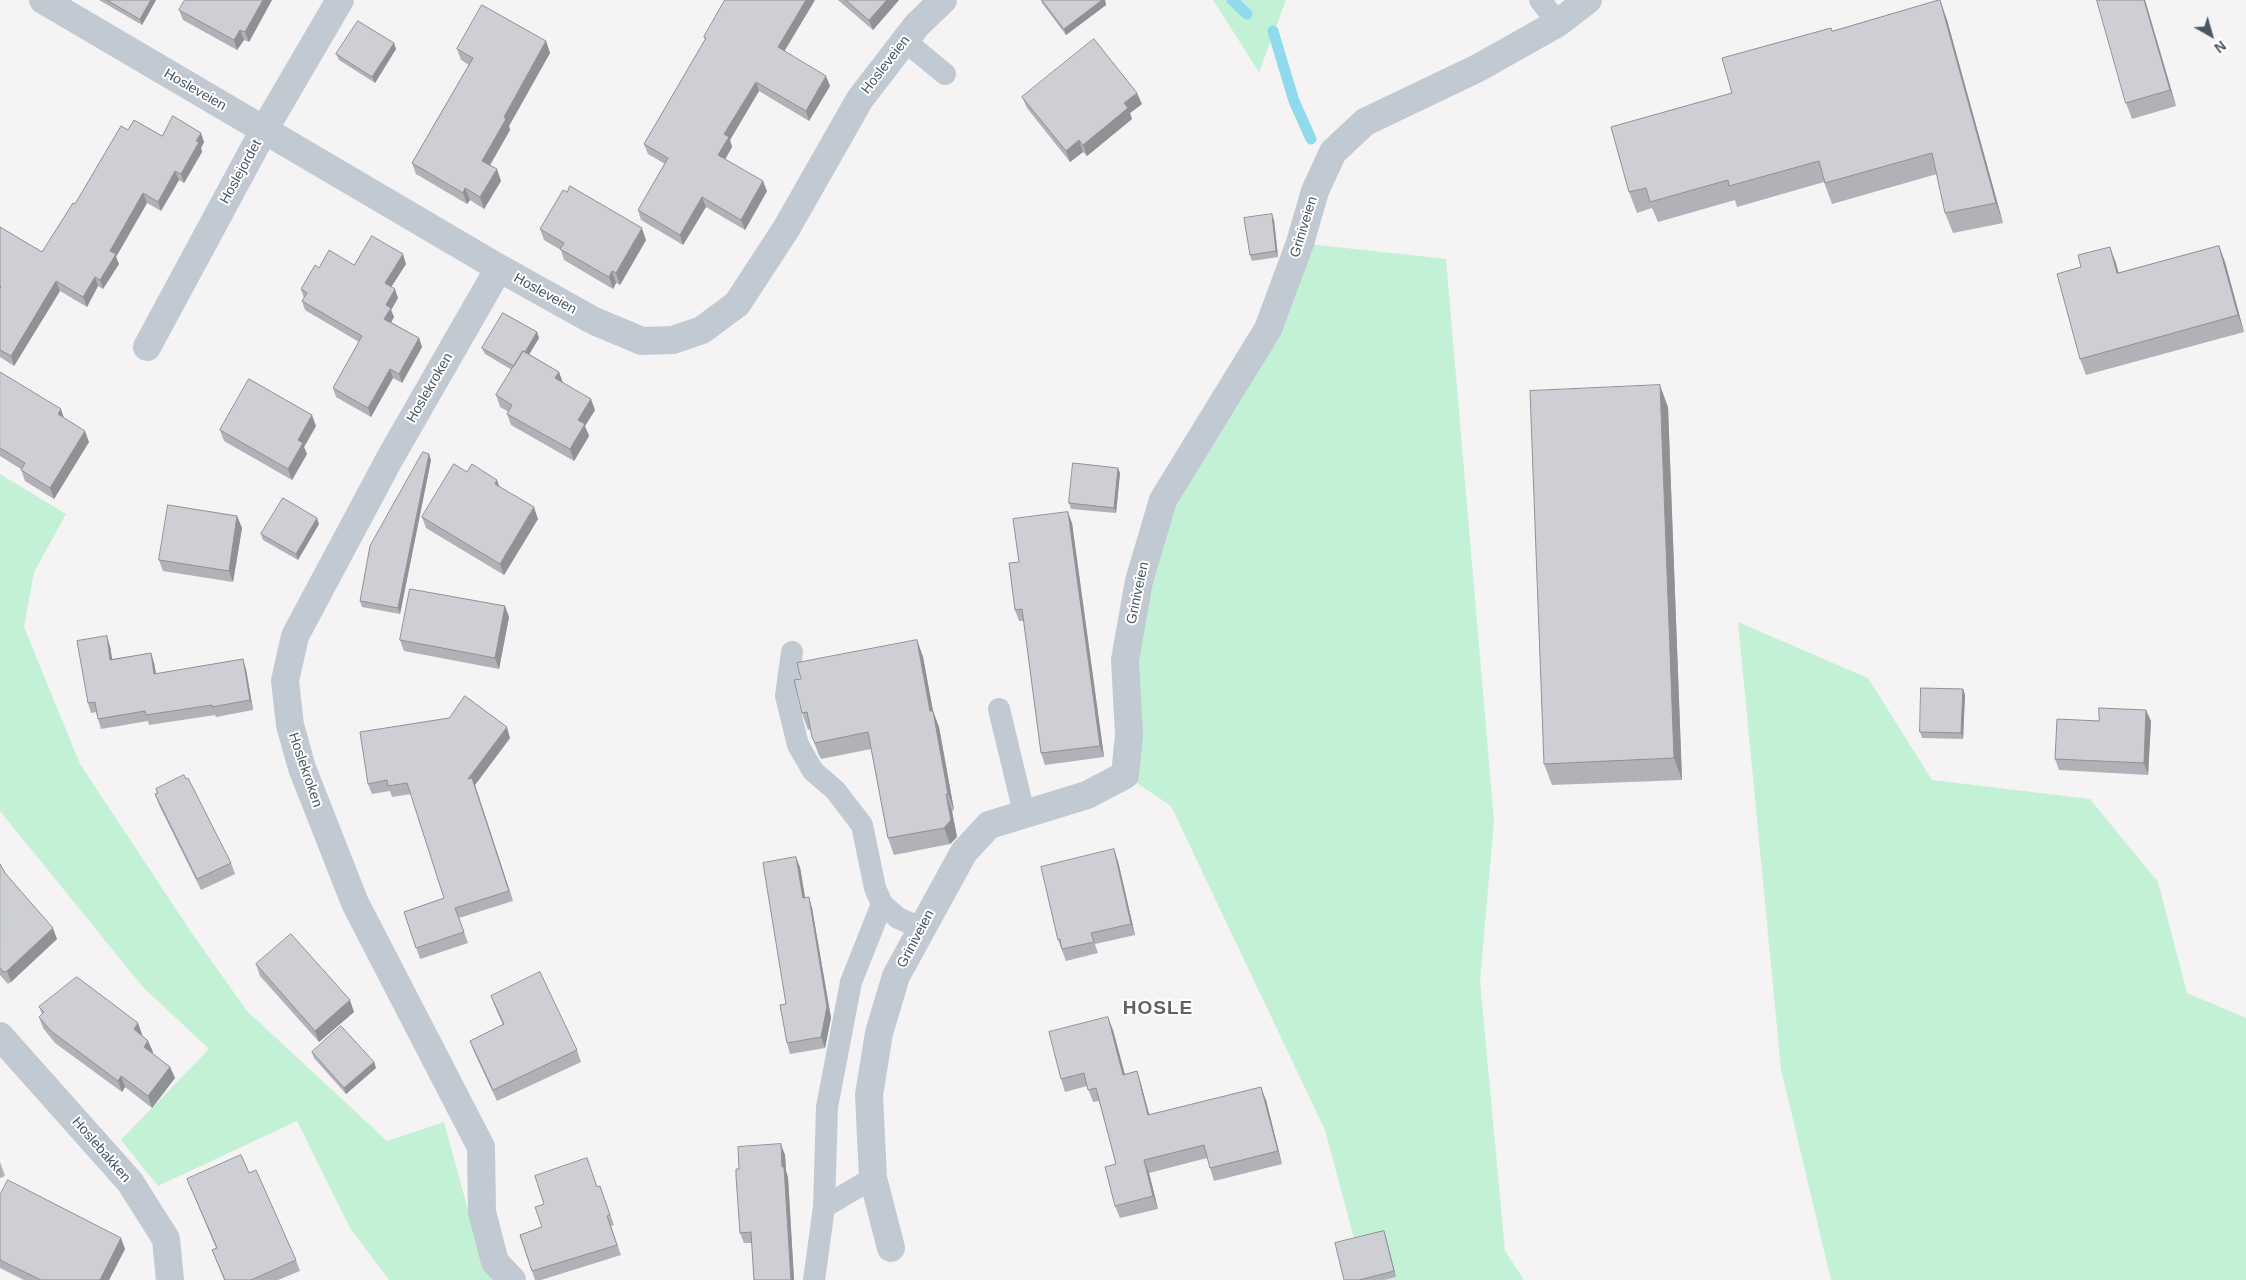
<!DOCTYPE html>
<html>
<head>
<meta charset="utf-8">
<style>
  body { margin:0 }
  #map { position:relative; width:2246px; height:1280px; overflow:hidden; background:#f5f3f3; font-family:Helvetica,sans-serif }
  canvas { display:block }
  .north { position:absolute; left:2186px; top:10px; width:50px; height:50px; -webkit-text-stroke:4px #fff; paint-order:stroke; rotate:142deg; font-size:14px; font-weight:700; line-height:20px; text-align:center; color:#4a5661 }
  .north::after { content:''; display:block; margin:auto; width:18px; height:22px; background:#4a5661; clip-path:polygon(50% 0,100% 100%,50% 72%,0 100%) }
</style>
</head>
<body>
<div id="map">
<canvas width="2246" height="1280"></canvas>
<div class="north">N</div>
</div>
<script>
const context = document.querySelector('canvas').getContext('2d');
context.lineJoin = 'round';
function paint(path, color) { context.fillStyle = color; context.fill(path, 'evenodd'); }
function trace(path, color, width, dash) { context.strokeStyle = color; context.lineWidth = width; context.lineCap = dash ? 'butt' : 'round'; context.setLineDash(dash || []); context.stroke(path); }
function write(font, color, halo, rows, align = 'center') {
  context.font = font + ' Helvetica,sans-serif'; context.lineWidth = 4; context.setLineDash([]); context.textBaseline = 'middle'; context.strokeStyle = halo; context.fillStyle = color; for (const [text, x, y, turn = 0] of rows) {
    context.save(); context.translate(x, y); context.rotate((+turn || 0) * Math.PI / 180); context.textAlign = isNaN(turn) ? turn : align; if (halo) context.strokeText(text, 0, 0); context.fillText(text, 0, 0); context.restore();
  }
}
paint(new Path2D(`
  M 1213,0 L 1286,0 L 1259,72 Z
  M 1300,243 L 1446,259 L 1494,821 L 1480,981 L 1505,1251 L 1524,1280 L 1365,1280 L 1325,1130 L 1171,806 L 1125,775 L 1139,581 Z
  M 0,474 L 66,514 L 34,572 L 24,627 L 80,764 L 191,932 L 247,1011 L 387,1141 L 444,1122 L 477,1243 L 502,1280 L 389,1280 L 350,1228 L 297,1121 L 158,1186 L 121,1140 L 209,1049 L 142,986 L 0,811 Z
  M 1738,622 L 1868,678 L 1932,780 L 2090,799 L 2158,882 L 2187,993 L 2246,1018 L 2246,1280 L 1831,1280 L 1781,1069 Z`), '#c3f1d5');
trace(new Path2D(`
  M 1232,0 L 1247,14
  M 1273,31 L 1294,101 L 1311,139`), '#90daee', 11);
trace(new Path2D(`
  M 1540,0 L 1558,23
  M 905,41 L 945,74
  M 792,652 L 786,696 L 798,745 L 813,771 L 835,790 L 862,825 L 875,888 L 882,904 L 898,918 L 921,928
  M 999,709 L 1024,813
  M 824,1207 L 873,1178
  M 814,1280 L 824,1207 L 827,1107 L 851,982 L 882,904`), '#c1cad2', 22);
trace(new Path2D(`
  M 43,0 L 499,268 L 594,321 L 642,341 L 673,340 L 702,330 L 737,304 L 786,229 L 860,99 L 917,25 L 943,0
  M 499,268 L 390,458 L 295,636 L 285,681 L 290,725 L 302,768 L 355,903 L 481,1147 L 482,1212 L 495,1262 L 512,1280
  M 147,347 L 264,130 L 340,0
  M 0,1036 L 130,1182 L 166,1239 L 170,1280
  M 891,1248 L 873,1178 L 869,1095 L 879,1033 L 896,976 L 964,852 L 989,825 L 1087,795 L 1125,775 L 1129,735 L 1125,660 L 1139,581 L 1163,500 L 1268,329 L 1300,243 L 1315,191 L 1333,152 L 1365,122 L 1478,68 L 1558,23 L 1588,0`), '#c1cad2', 28);
paint(new Path2D(`
  M 99,0 L 156,0 L 142,25 Z
  M 272,0 L 249,42 L 244,40 L 237,50 L 183,20 L 179,10 Z
  M 815,0 L 784,51 L 830,86 L 809,121 L 759,91 L 730,140 L 732,147 L 725,159 L 767,191 L 745,230 L 706,207 L 683,245 L 641,220 L 638,210 L 665,164 L 648,154 L 644,144 L 705,40 L 704,37 Z
  M 838,0 L 899,0 L 873,30 Z
  M 1041,0 L 1105,0 L 1106,5 L 1066,35 L 1042,3 Z
  M 1940,0 L 1947,20 L 2003,223 L 1953,233 L 1945,213 L 1937,174 L 1832,204 L 1824,182 L 1737,207 L 1735,200 L 1658,222 L 1652,208 L 1637,213 L 1629,192 L 1732,93 L 1832,31 Z
  M 2145,0 L 2176,106 L 2132,119 L 2126,103 Z
  M 546,41 L 550,53 L 509,126 L 510,130 L 490,165 L 501,181 L 484,209 L 470,200 L 467,204 L 416,174 L 412,163 L 469,65 L 461,60 L 457,49 Z
  M 394,43 L 396,49 L 375,83 L 339,60 L 336,54 Z
  M 1022,97 L 1142,104 L 1130,113 L 1132,119 L 1087,156 L 1083,152 L 1070,162 L 1027,108 Z
  M 128,130 L 162,136 L 204,142 L 201,148 L 202,152 L 184,183 L 179,180 L 161,211 L 147,203 L 116,257 L 119,264 L 103,289 L 98,286 L 87,307 L 60,291 L 14,366 L 0,357 L 0,227 L 42,252 Z
  M 1274,220 L 1278,257 L 1252,261 L 1250,255 Z
  M 540,229 L 646,240 L 620,285 L 616,283 L 613,289 L 564,260 L 561,250 L 544,240 Z
  M 2219,246 L 2225,262 L 2244,332 L 2086,375 L 2080,359 L 2081,267 L 2110,247 L 2118,273 Z
  M 406,264 L 391,287 L 398,298 L 391,310 L 394,317 L 391,322 L 419,338 L 422,347 L 402,383 L 393,378 L 371,417 L 336,397 L 333,388 L 359,342 L 305,310 L 302,301 L 304,298 L 301,289 L 354,265 Z
  M 537,332 L 539,338 L 529,354 L 559,372 L 562,382 L 595,410 L 585,426 L 589,436 L 574,461 L 511,425 L 507,414 L 509,412 L 500,407 L 496,395 L 512,370 L 485,354 L 482,348 Z
  M 0,372 L 64,418 L 89,442 L 54,499 L 25,481 L 21,469 L 0,456 Z
  M 1668,407 L 1682,780 L 1552,785 L 1544,764 Z
  M 316,426 L 304,447 L 307,454 L 292,480 L 224,441 L 220,430 Z
  M 431,460 L 400,614 L 362,607 L 360,601 Z
  M 467,472 L 500,487 L 538,519 L 504,575 L 426,528 L 422,517 Z
  M 1120,473 L 1116,513 L 1071,509 L 1069,503 Z
  M 237,516 L 242,528 L 233,582 L 163,571 L 159,560 Z
  M 1072,523 L 1104,757 L 1045,765 L 1041,753 L 1024,621 L 1019,621 L 1015,610 Z
  M 319,524 L 298,560 L 263,540 L 261,534 Z
  M 509,617 L 499,669 L 404,651 L 400,640 Z
  M 917,640 L 923,657 L 933,711 L 939,727 L 954,810 L 952,811 L 957,837 L 950,844 L 894,855 L 888,838 L 871,749 L 821,759 L 818,753 L 812,737 L 810,729 L 808,730 L 802,713 L 801,679 Z
  M 110,646 L 112,659 L 151,653 L 154,663 L 156,674 L 246,669 L 253,710 L 216,717 L 215,715 L 149,725 L 148,721 L 101,729 L 98,719 L 96,712 L 91,713 L 88,703 Z
  M 1963,689 L 1965,695 L 1963,739 L 1922,738 L 1920,732 Z
  M 2099,721 L 2151,721 L 2148,775 L 2059,770 L 2055,759 Z
  M 510,738 L 475,785 L 513,901 L 459,918 L 468,943 L 420,959 L 404,912 L 444,898 L 411,794 L 392,797 L 390,791 L 372,794 L 368,784 Z
  M 186,779 L 231,863 L 235,874 L 201,890 L 159,805 L 155,794 L 157,793 L 156,789 Z
  M 1118,861 L 1135,935 L 1095,944 L 1098,953 L 1066,961 L 1058,940 Z
  M 0,864 L 5,873 L 57,939 L 11,982 L 8,984 L 0,975 Z
  M 800,867 L 805,898 L 812,908 L 831,1018 L 825,1048 L 790,1054 L 787,1043 L 786,1004 Z
  M 256,964 L 354,1012 L 319,1042 L 260,976 Z
  M 491,996 L 577,1050 L 581,1062 L 497,1101 L 474,1052 L 470,1041 L 503,1025 L 495,1007 Z
  M 39,1007 L 142,1034 L 142,1035 L 148,1041 L 153,1052 L 152,1053 L 170,1067 L 175,1078 L 152,1108 L 125,1087 L 122,1092 L 55,1043 L 43,1028 L 39,1017 L 42,1014 Z
  M 1113,1030 L 1125,1074 L 1137,1071 L 1141,1084 L 1149,1115 L 1266,1100 L 1282,1164 L 1214,1181 L 1207,1158 L 1149,1173 L 1158,1209 L 1120,1218 L 1115,1206 L 1116,1164 L 1099,1101 L 1093,1102 L 1087,1086 L 1065,1092 L 1061,1079 Z
  M 312,1052 L 374,1062 L 376,1068 L 346,1094 L 314,1058 Z
  M 785,1155 L 786,1171 L 788,1177 L 794,1280 L 754,1280 L 752,1243 L 744,1243 L 740,1233 Z
  M 0,1162 L 5,1176 L 0,1178 Z
  M 249,1173 L 296,1260 L 300,1271 L 278,1280 L 224,1280 L 212,1250 L 216,1248 L 187,1179 Z
  M 600,1186 L 614,1225 L 611,1226 L 621,1255 L 541,1280 L 535,1280 L 520,1235 L 542,1227 L 597,1187 Z
  M 0,1195 L 125,1249 L 109,1280 L 24,1280 L 0,1268 Z
  M 1384,1231 L 1396,1277 L 1384,1280 L 1344,1280 Z`), '#b0b2b7');
paint(new Path2D(`
  M 151,0 L 156,0 L 142,25 L 140,19 Z
  M 263,0 L 272,0 L 249,42 L 245,32 Z
  M 806,0 L 815,0 L 781,57 L 778,47 Z
  M 887,0 L 899,0 L 873,30 L 869,20 Z
  M 1102,0 L 1105,0 L 1106,5 L 1066,35 L 1064,29 Z
  M 1940,0 L 1947,20 L 2003,223 L 1996,203 Z
  M 2144,0 L 2145,0 L 2176,106 L 2170,90 Z
  M 240,30 L 244,40 L 237,50 L 234,40 Z
  M 546,41 L 550,53 L 509,126 L 510,130 L 486,172 L 482,161 L 504,117 Z
  M 394,43 L 396,49 L 375,83 L 372,77 Z
  M 826,76 L 830,86 L 809,121 L 806,111 Z
  M 756,82 L 759,91 L 730,140 L 732,147 L 722,165 L 718,155 L 724,134 Z
  M 1137,93 L 1142,104 L 1130,113 L 1132,119 L 1087,156 L 1083,145 L 1124,103 Z
  M 201,133 L 204,142 L 201,148 L 202,152 L 184,183 L 181,174 L 196,141 Z
  M 1079,140 L 1083,152 L 1070,162 L 1066,151 Z
  M 497,169 L 501,181 L 484,209 L 480,197 Z
  M 175,171 L 179,180 L 161,211 L 158,202 Z
  M 763,181 L 767,191 L 745,230 L 741,220 Z
  M 465,188 L 470,200 L 467,204 L 463,193 Z
  M 143,193 L 147,203 L 116,257 L 119,264 L 103,289 L 100,280 L 110,251 Z
  M 702,197 L 706,207 L 683,245 L 680,235 Z
  M 1272,214 L 1274,220 L 1278,257 L 1276,251 Z
  M 642,228 L 646,240 L 620,285 L 616,273 Z
  M 2219,246 L 2225,262 L 2244,332 L 2238,315 Z
  M 2110,247 L 2116,263 L 2123,290 L 2117,273 Z
  M 403,254 L 406,264 L 388,292 L 385,283 Z
  M 612,271 L 616,283 L 613,289 L 609,277 Z
  M 95,277 L 98,286 L 87,307 L 83,297 Z
  M 56,281 L 60,291 L 14,366 L 11,356 Z
  M 395,289 L 398,298 L 391,310 L 394,317 L 388,328 L 384,319 L 386,305 Z
  M 537,332 L 539,338 L 518,373 L 516,368 Z
  M 419,338 L 422,347 L 402,383 L 399,374 Z
  M 390,369 L 393,378 L 371,417 L 368,408 Z
  M 559,372 L 563,383 L 555,378 Z
  M 1660,385 L 1668,407 L 1682,780 L 1674,758 Z
  M 591,399 L 595,410 L 585,426 L 589,436 L 574,461 L 570,449 L 578,420 Z
  M 61,409 L 65,421 L 58,414 Z
  M 312,415 L 316,426 L 304,447 L 307,454 L 292,480 L 288,469 L 298,440 Z
  M 85,431 L 89,442 L 54,499 L 50,488 Z
  M 429,454 L 431,460 L 400,614 L 398,608 Z
  M 1118,468 L 1120,473 L 1116,513 L 1114,508 Z
  M 497,480 L 501,491 L 495,484 Z
  M 534,507 L 538,519 L 504,575 L 500,564 Z
  M 1068,512 L 1072,523 L 1104,757 L 1100,746 Z
  M 237,516 L 242,528 L 233,582 L 229,571 Z
  M 317,518 L 319,524 L 298,560 L 296,554 Z
  M 505,606 L 509,617 L 499,669 L 495,658 Z
  M 107,636 L 110,646 L 114,670 L 110,660 Z
  M 917,640 L 923,657 L 933,711 L 939,727 L 954,810 L 948,794 L 930,711 Z
  M 151,653 L 154,663 L 158,684 L 154,674 Z
  M 243,659 L 246,669 L 253,710 L 250,700 Z
  M 1963,689 L 1965,695 L 1963,739 L 1961,733 Z
  M 2146,710 L 2151,721 L 2148,775 L 2144,763 Z
  M 507,727 L 510,738 L 475,785 L 513,901 L 468,779 Z
  M 946,794 L 952,811 L 957,837 L 950,844 L 944,828 Z
  M 1114,849 L 1118,861 L 1135,935 L 1131,924 Z
  M 796,857 L 800,867 L 807,909 L 803,898 Z
  M 809,897 L 812,908 L 831,1018 L 825,1048 L 821,1037 Z
  M 53,928 L 57,939 L 11,982 L 7,971 Z
  M 350,1000 L 354,1012 L 319,1042 L 315,1031 Z
  M 1108,1017 L 1113,1030 L 1128,1087 L 1123,1075 Z
  M 138,1023 L 142,1034 L 138,1040 L 134,1029 Z
  M 148,1041 L 153,1052 L 148,1058 L 144,1047 Z
  M 374,1062 L 376,1068 L 346,1094 L 344,1088 Z
  M 170,1067 L 175,1078 L 152,1108 L 148,1096 Z
  M 1137,1071 L 1141,1084 L 1153,1128 L 1148,1115 Z
  M 121,1076 L 125,1087 L 122,1092 L 118,1081 Z
  M 1261,1087 L 1266,1100 L 1282,1164 L 1278,1151 Z
  M 781,1144 L 785,1155 L 786,1171 L 788,1177 L 794,1280 L 791,1280 Z
  M 1144,1160 L 1149,1173 L 1158,1209 L 1153,1196 Z
  M 1384,1231 L 1386,1237 L 1396,1277 L 1394,1271 Z
  M 121,1238 L 125,1249 L 109,1280 L 100,1280 Z`), '#909195');
const building = new Path2D(`
  M 107,0 L 151,0 L 140,19 Z
  M 185,0 L 263,0 L 245,32 L 240,30 L 234,40 L 179,10 Z
  M 725,0 L 806,0 L 778,47 L 826,76 L 806,111 L 756,82 L 724,134 L 729,137 L 718,155 L 763,181 L 741,220 L 702,197 L 680,235 L 638,210 L 668,158 L 644,144 L 706,38 L 704,37 Z
  M 846,0 L 887,0 L 869,20 Z
  M 1042,0 L 1102,0 L 1064,29 Z
  M 1940,0 L 1996,203 L 1945,213 L 1932,153 L 1825,183 L 1819,161 L 1729,186 L 1728,180 L 1650,202 L 1646,188 L 1629,192 L 1611,127 L 1732,93 L 1722,58 L 1831,28 L 1832,31 Z
  M 2097,0 L 2144,0 L 2170,90 L 2126,103 Z
  M 482,5 L 546,41 L 504,117 L 506,119 L 482,161 L 497,169 L 480,197 L 465,188 L 463,193 L 412,163 L 473,58 L 457,49 Z
  M 358,21 L 394,43 L 372,77 L 336,54 Z
  M 1094,39 L 1137,93 L 1124,103 L 1128,108 L 1083,145 L 1079,140 L 1066,151 L 1022,97 Z
  M 173,116 L 201,133 L 196,141 L 199,142 L 181,174 L 175,171 L 158,202 L 143,193 L 110,251 L 116,254 L 100,280 L 95,277 L 83,297 L 56,281 L 11,356 L 0,350 L 0,288 L 1,287 L 0,286 L 0,227 L 42,252 L 73,203 L 75,204 L 121,126 L 128,130 L 134,120 L 162,136 Z
  M 570,186 L 642,228 L 616,273 L 612,271 L 609,277 L 560,249 L 564,243 L 540,229 L 563,190 L 567,192 Z
  M 1272,214 L 1276,251 L 1250,255 L 1244,218 Z
  M 372,236 L 403,254 L 385,283 L 395,289 L 386,305 L 391,308 L 384,319 L 419,338 L 399,374 L 390,369 L 368,408 L 333,388 L 362,336 L 302,301 L 307,293 L 301,289 L 315,265 L 319,268 L 329,250 L 354,265 Z
  M 2219,246 L 2238,315 L 2080,359 L 2057,274 L 2081,267 L 2078,255 L 2110,247 L 2117,273 Z
  M 503,313 L 537,332 L 525,352 L 523,351 L 514,366 L 482,348 Z
  M 523,351 L 559,372 L 555,378 L 591,399 L 578,420 L 585,424 L 570,449 L 507,414 L 512,405 L 496,395 Z
  M 0,372 L 61,409 L 58,414 L 85,431 L 50,488 L 21,470 L 25,463 L 0,448 Z
  M 249,379 L 312,415 L 298,440 L 303,443 L 288,469 L 220,430 Z
  M 1660,385 L 1674,758 L 1544,764 L 1530,391 Z
  M 423,452 L 429,454 L 398,608 L 360,601 L 370,546 Z
  M 1073,463 L 1118,468 L 1114,508 L 1069,503 Z
  M 454,464 L 467,472 L 472,464 L 497,480 L 495,484 L 534,507 L 500,564 L 422,517 Z
  M 283,498 L 317,518 L 296,554 L 261,534 Z
  M 168,505 L 237,516 L 229,571 L 159,560 Z
  M 1068,512 L 1100,746 L 1041,753 L 1022,609 L 1015,610 L 1009,563 L 1019,562 L 1013,519 Z
  M 410,589 L 505,606 L 495,658 L 400,640 Z
  M 107,636 L 110,660 L 151,653 L 154,674 L 243,659 L 250,700 L 212,707 L 212,705 L 146,715 L 145,711 L 98,719 L 95,702 L 88,703 L 77,641 Z
  M 917,640 L 930,711 L 933,711 L 948,794 L 946,794 L 951,820 L 944,828 L 888,838 L 868,732 L 815,743 L 812,737 L 807,712 L 802,713 L 794,680 L 801,679 L 797,663 Z
  M 1921,688 L 1963,689 L 1961,733 L 1920,732 Z
  M 465,696 L 507,727 L 468,779 L 472,778 L 509,891 L 455,908 L 464,932 L 416,948 L 404,912 L 444,898 L 407,783 L 388,786 L 387,780 L 368,784 L 360,732 L 449,718 Z
  M 2099,708 L 2146,710 L 2144,763 L 2055,759 L 2057,719 L 2099,721 Z
  M 184,775 L 186,779 L 188,778 L 231,863 L 197,879 L 155,794 L 158,793 L 156,789 Z
  M 1114,849 L 1131,924 L 1091,933 L 1094,942 L 1062,949 L 1060,939 L 1058,940 L 1041,867 Z
  M 796,857 L 803,898 L 809,897 L 827,1007 L 821,1037 L 787,1043 L 780,1005 L 786,1004 L 763,863 Z
  M 0,864 L 5,873 L 53,928 L 7,971 L 4,972 L 0,968 Z
  M 291,934 L 350,1000 L 315,1031 L 256,964 Z
  M 540,972 L 577,1050 L 493,1090 L 470,1041 L 504,1024 L 491,996 Z
  M 77,977 L 138,1023 L 134,1029 L 148,1041 L 144,1047 L 170,1067 L 148,1096 L 121,1076 L 118,1081 L 51,1031 L 39,1017 L 44,1012 L 39,1007 Z
  M 1108,1017 L 1123,1075 L 1137,1071 L 1148,1115 L 1261,1087 L 1278,1151 L 1210,1168 L 1204,1145 L 1144,1160 L 1153,1196 L 1115,1206 L 1105,1167 L 1116,1164 L 1096,1088 L 1088,1090 L 1084,1073 L 1061,1079 L 1049,1032 Z
  M 341,1026 L 374,1062 L 344,1088 L 312,1052 Z
  M 781,1144 L 782,1167 L 784,1167 L 791,1280 L 754,1280 L 751,1232 L 740,1233 L 736,1176 L 736,1169 L 739,1169 L 738,1147 Z
  M 241,1155 L 249,1173 L 256,1170 L 296,1260 L 251,1280 L 225,1280 L 212,1250 L 217,1248 L 187,1179 Z
  M 587,1158 L 597,1187 L 600,1186 L 610,1215 L 607,1216 L 617,1245 L 532,1271 L 520,1235 L 542,1227 L 535,1207 L 544,1204 L 535,1176 Z
  M 8,1180 L 121,1238 L 100,1280 L 41,1280 L 0,1260 L 0,1195 Z
  M 1384,1231 L 1394,1271 L 1359,1280 L 1344,1280 L 1335,1243 Z`);
paint(building, '#cdcfd5');
trace(building, '#909195', 1);
write('14px', '#4a5661', '#fff', [
  ["Hosleveien",886,65,-52],
  ["Hosleveien",195,90,30],
  ["Hoslejordet",241,172,-61],
  ["Griniveien",1304,227,-73],
  ["Hosleveien",545,294,29],
  ["Hoslekroken",430,388,-60],
  ["Griniveien",1138,593,-78],
  ["Hoslekroken",305,770,71],
  ["Griniveien",916,939,-62],
  ["Hoslebakken",101,1150,49]
]);
context.letterSpacing = '1px';
write('bold 19px', '#5f6368', '#fff', [
  ["HOSLE",1158,1009]
]);
context.letterSpacing = '0px';
</script>
</body>
</html>
